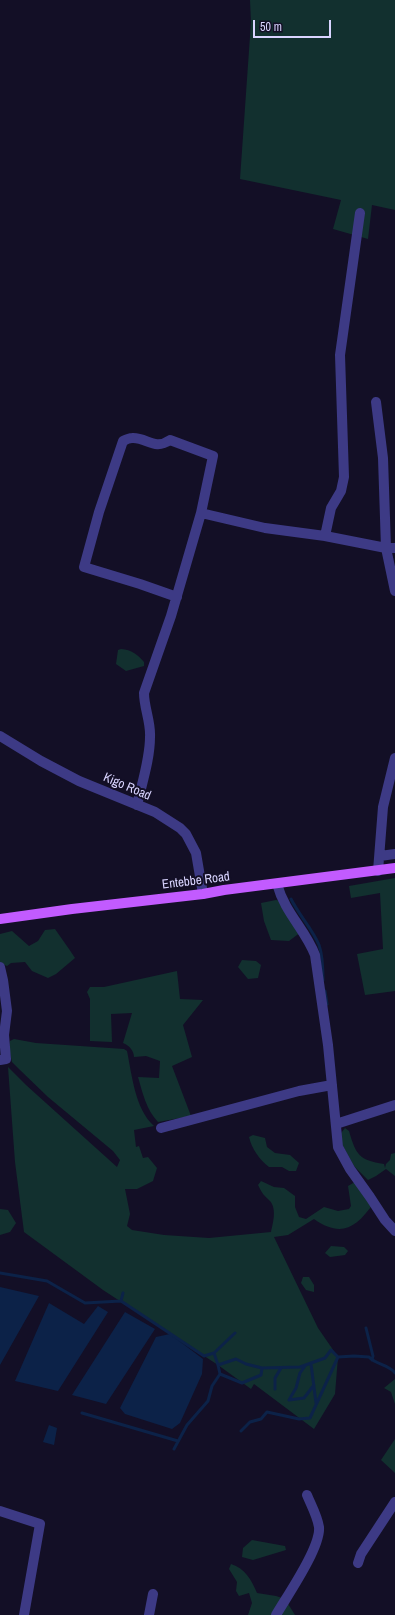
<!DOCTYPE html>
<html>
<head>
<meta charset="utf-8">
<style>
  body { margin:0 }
  #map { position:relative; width:395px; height:1615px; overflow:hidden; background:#130f26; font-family:"Archivo Narrow",sans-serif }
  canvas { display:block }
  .scale { position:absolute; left:253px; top:20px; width:78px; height:18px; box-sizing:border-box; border:2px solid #d9d4ff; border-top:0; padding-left:5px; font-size:12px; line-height:14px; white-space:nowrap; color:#d9d4ff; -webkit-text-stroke:3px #130f26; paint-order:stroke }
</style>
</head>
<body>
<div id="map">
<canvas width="395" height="1615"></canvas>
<div class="scale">50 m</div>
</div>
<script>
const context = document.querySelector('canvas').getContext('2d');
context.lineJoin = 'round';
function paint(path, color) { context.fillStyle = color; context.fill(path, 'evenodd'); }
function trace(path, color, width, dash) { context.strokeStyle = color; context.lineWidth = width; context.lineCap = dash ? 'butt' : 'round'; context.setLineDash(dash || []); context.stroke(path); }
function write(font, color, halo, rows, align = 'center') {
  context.font = font + ' "Archivo Narrow",sans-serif'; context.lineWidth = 4; context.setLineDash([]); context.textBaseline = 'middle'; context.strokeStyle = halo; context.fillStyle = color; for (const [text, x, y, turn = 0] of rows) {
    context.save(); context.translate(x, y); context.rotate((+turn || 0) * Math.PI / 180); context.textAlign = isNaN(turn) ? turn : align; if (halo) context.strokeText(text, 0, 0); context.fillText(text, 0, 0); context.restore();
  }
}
paint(new Path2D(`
  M 250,0 L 395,0 L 395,210 L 372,205 L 368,239 L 333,229 L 341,200 L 240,179 L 251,22 Z
  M 121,649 C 132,650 137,654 144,662 L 144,666 L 126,671 L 116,664 L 118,650 Z
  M 395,878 L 395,991 L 365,995 L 357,954 L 383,949 L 380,893 L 351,898 L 349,886 Z
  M 276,900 L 286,902 L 301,932 L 289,941 L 271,940 L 264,921 L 261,903 Z
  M 55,929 L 69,949 L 75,958 L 56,974 L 48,978 L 32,971 L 25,962 L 11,963 L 7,966 L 0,963 L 0,934 L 12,931 L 29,946 L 38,941 L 45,930 Z
  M 242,960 L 256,961 L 261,965 L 258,978 L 248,979 L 238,967 Z
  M 177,971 L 180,999 L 203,1000 L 183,1025 L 192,1057 L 172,1066 L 191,1116 L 158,1122 C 146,1109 143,1094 138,1077 L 159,1078 L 160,1061 L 146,1056 L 134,1057 C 134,1051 129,1045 123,1043 L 132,1013 L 111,1014 L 112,1042 L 90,1041 L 90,999 L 87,992 L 90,987 L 104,987 Z
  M 14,1039 L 36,1043 L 124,1049 L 127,1051 C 132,1075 135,1109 154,1126 L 134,1130 L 136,1147 L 139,1146 L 143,1158 L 148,1157 L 157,1168 L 153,1181 L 137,1189 L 125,1189 L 130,1214 L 127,1226 L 132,1230 L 164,1235 L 209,1238 L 271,1232 C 273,1223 277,1209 270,1201 C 263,1194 263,1195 258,1185 L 261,1181 L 274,1187 L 284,1188 L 295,1196 L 295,1207 L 299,1217 L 306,1219 L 324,1207 L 338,1211 L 349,1209 L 351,1206 L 348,1186 L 355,1182 L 373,1204 C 356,1228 341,1238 314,1219 L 288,1235 L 274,1237 L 318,1328 L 338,1357 L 335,1394 L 314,1429 L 254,1384 L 251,1389 L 218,1365 L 103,1290 L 24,1232 L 15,1162 L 8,1067 L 26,1085 L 117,1167 L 120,1160 L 113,1151 L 48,1097 L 20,1070 L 12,1062 L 9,1049 L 10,1041 Z
  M 345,1128 L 349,1131 C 356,1155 359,1160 384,1164 L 385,1168 L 386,1164 L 390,1160 L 391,1154 L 395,1153 L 395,1176 L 386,1169 L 376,1176 L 368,1180 L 354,1166 L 338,1137 Z
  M 253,1135 L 265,1138 L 267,1147 L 275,1153 L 290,1155 L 299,1163 L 296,1171 L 289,1171 L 282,1167 L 269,1167 C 259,1159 252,1149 249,1137 Z
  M 0,1209 L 8,1210 L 16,1223 L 10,1232 L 0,1235 Z
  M 331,1246 L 344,1247 L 348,1251 L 345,1255 L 330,1257 L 325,1253 Z
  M 303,1277 L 309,1277 L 314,1285 L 314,1292 L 306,1290 L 301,1283 Z
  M 395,1379 L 395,1404 L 391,1392 L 384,1388 Z
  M 395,1439 L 395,1473 L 381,1460 Z
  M 252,1540 L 285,1546 L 286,1550 L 253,1560 L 242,1557 L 243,1548 Z
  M 231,1564 C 245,1568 252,1581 257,1593 L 276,1596 L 285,1599 L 295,1615 L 248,1615 L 252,1603 L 249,1593 L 239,1596 L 236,1591 L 237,1582 L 229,1569 Z`), '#12302f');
paint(new Path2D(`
  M 0,1287 L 39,1296 L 0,1365 Z
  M 49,1303 L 84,1324 L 98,1306 L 108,1312 L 58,1391 L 15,1381 Z
  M 125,1312 L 155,1329 L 106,1404 L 72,1395 Z
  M 170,1334 L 203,1359 L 202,1374 L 180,1423 L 172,1429 L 125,1414 L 120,1408 L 156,1337 Z
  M 49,1425 L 57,1428 L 54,1445 L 43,1442 Z`), '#0c2248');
trace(new Path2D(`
  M 291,899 C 299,915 313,930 319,945 C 323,956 323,968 323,980
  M 325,991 L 327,1004
  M 0,1273 L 47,1281 L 85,1303 L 121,1301
  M 123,1293 L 121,1301 L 204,1356 L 214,1353 L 218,1365
  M 366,1328 L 373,1356 L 372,1360
  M 214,1353 L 235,1333
  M 311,1364 L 316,1403
  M 220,1374 L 242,1383 L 261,1375 L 262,1368
  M 275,1389 L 275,1378 L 281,1368
  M 289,1400 L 296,1388 L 300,1373 L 305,1366
  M 289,1400 L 304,1398 L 314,1385
  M 82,1413 L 178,1441
  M 241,1431 L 250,1422 L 261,1419 L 267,1412 L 299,1419 L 310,1418 L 338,1357
  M 174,1449 L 187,1425 L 208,1401 L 212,1386 L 220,1374 L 218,1365 L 236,1359 L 246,1364 L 262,1368 L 300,1367 L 325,1358 L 331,1350 L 338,1357 L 354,1356 L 369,1357 C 376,1365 389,1364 395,1373`), '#0c2248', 3);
trace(new Path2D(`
  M 376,402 L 383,458 L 386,548 L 395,591
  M 325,536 L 331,508 L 341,491 L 344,477 L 340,355 L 360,213
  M 177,597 L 140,584 L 84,567 L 99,512 L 123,441 C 125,440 129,438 132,438 C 147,437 154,451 170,440 L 213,456 L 201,513
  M 0,736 L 41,761 L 79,781 L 155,812 L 180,828 L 186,834 L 196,853 L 203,894
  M 137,805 C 142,783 150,759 150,737 C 151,722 144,708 144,693 L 171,616 L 201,513 L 265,528 L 325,536 L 386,548 L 395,548
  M 380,856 L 395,854
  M 378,871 L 383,807 L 395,758
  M 277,884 C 285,913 305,929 315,955 L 328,1045 L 338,1147 L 350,1169 L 370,1197 L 385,1220 L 395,1231
  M 0,967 L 3,980 L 7,1011 L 4,1035 L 6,1059 L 0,1060
  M 336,1124 L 395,1105
  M 161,1128 L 299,1091 L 332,1085
  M 0,1511 L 40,1524 L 24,1615
  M 358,1563 L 361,1554 L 395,1502
  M 149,1615 L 153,1594
  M 276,1615 C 287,1596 321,1547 319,1527 C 317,1515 311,1505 307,1495`), '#3d3a85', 10);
trace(new Path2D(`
  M 0,919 L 72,909 L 203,894 L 224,890 L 395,868`), '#c25bff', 10);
write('13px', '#d9d4ff', '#130f26', [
  ["Kigo Road",127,787,23],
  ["Entebbe Road",196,881,-7]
]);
</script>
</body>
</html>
